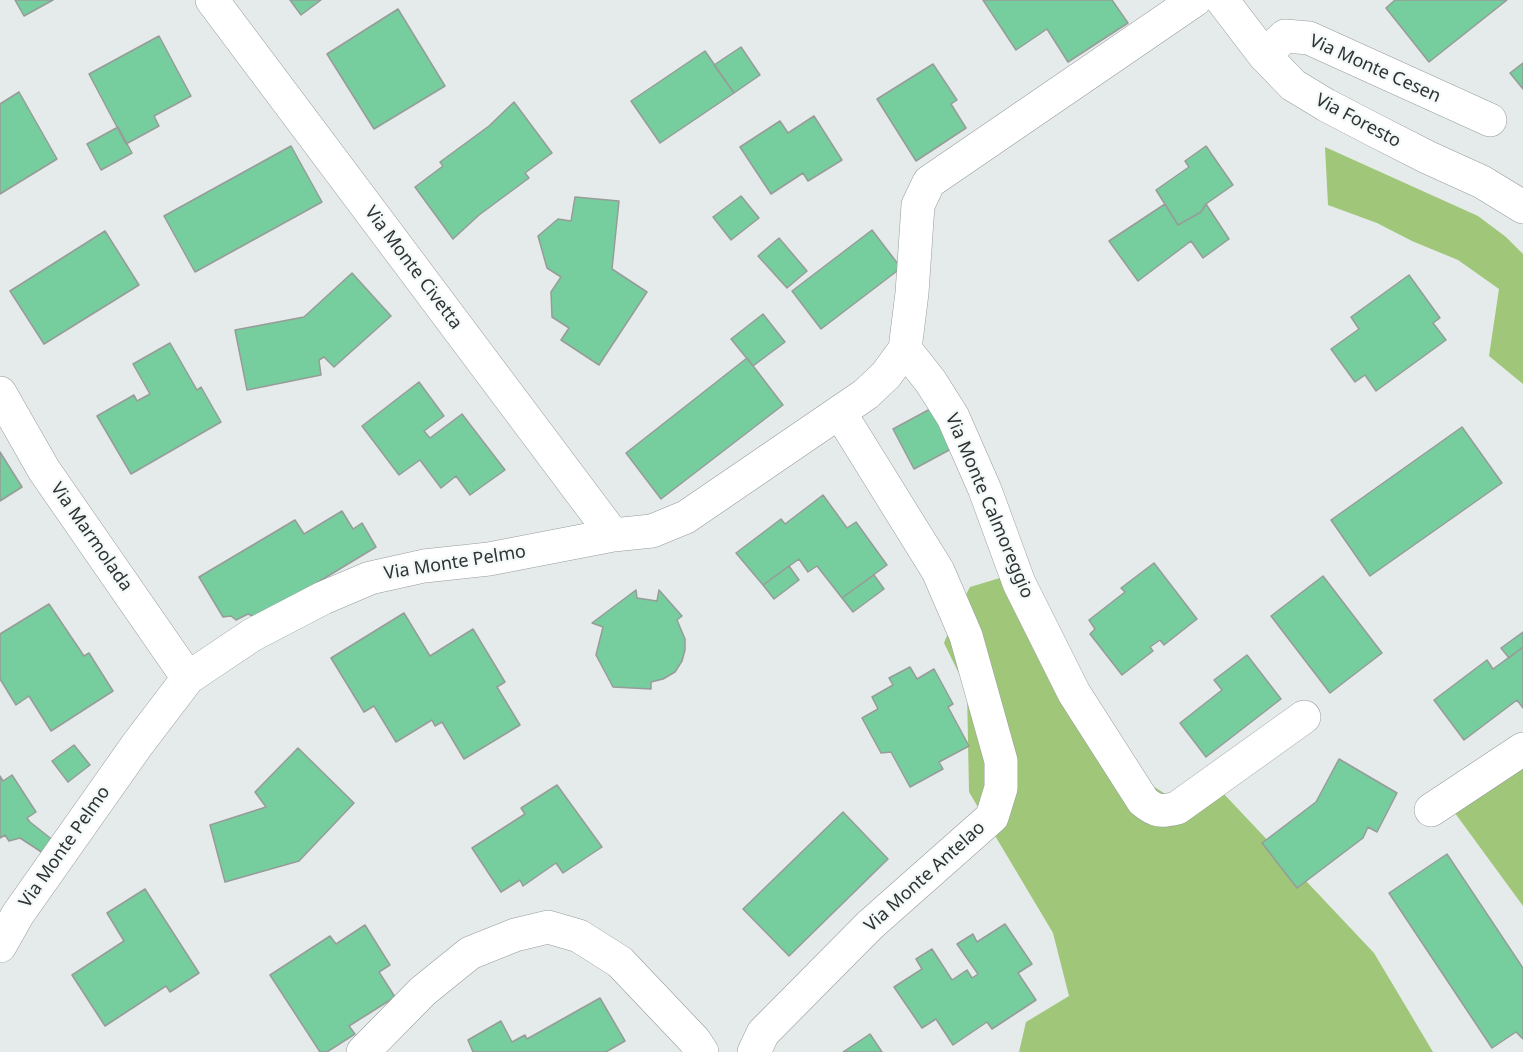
<!DOCTYPE html>
<html>
<head>
<meta charset="utf-8">
<style>
  body { margin:0 }
  canvas { display:block; background:#e4ebea }
</style>
</head>
<body>
<canvas width="1523" height="1052"></canvas>
<script>
const context = document.querySelector('canvas').getContext('2d');
context.lineJoin = 'round';
function paint(path, color) { context.fillStyle = color; context.fill(path, 'evenodd'); }
function trace(path, color, width, dash) { context.strokeStyle = color; context.lineWidth = width; context.lineCap = dash ? 'butt' : 'round'; context.setLineDash(dash || []); context.stroke(path); }
function write(font, color, halo, rows, align = 'center') {
  context.font = font + ' "Noto Sans",sans-serif'; context.lineWidth = 4.5; context.setLineDash([]); context.textBaseline = 'middle'; context.strokeStyle = halo; context.fillStyle = color; for (const [text, x, y, turn = 0] of rows) {
    context.save(); context.translate(x, y); context.rotate((+turn || 0) * Math.PI / 180); context.textAlign = isNaN(turn) ? turn : align; if (halo) context.strokeText(text, 0, 0); context.fillText(text, 0, 0); context.restore();
  }
}
paint(new Path2D(`
  M 1325,147 L 1478,216 L 1506,237 L 1523,254 L 1523,384 L 1489,356 L 1499,289 L 1458,260 L 1412,241 L 1377,223 L 1328,205 Z
  M 1000,578 L 1125,768 L 1170,797 L 1223,793 L 1374,953 L 1433,1052 L 1019,1052 L 1026,1022 L 1069,996 L 1053,933 L 969,792 L 967,690 L 944,643 L 956,613 L 970,587 Z
  M 1523,754 L 1523,906 L 1452,809 Z`), '#a0c67a');
const building = new Path2D(`
  M 15,0 L 53,0 L 24,16 Z
  M 290,0 L 321,0 L 301,15 Z
  M 983,0 L 1112,0 L 1128,23 L 1068,62 L 1047,29 L 1016,50 Z
  M 1395,0 L 1507,0 L 1429,62 L 1386,8 Z
  M 398,9 L 445,86 L 374,129 L 327,54 Z
  M 159,36 L 191,96 L 154,116 L 159,126 L 126,144 L 89,74 Z
  M 741,47 L 760,75 L 734,93 L 714,65 Z
  M 705,51 L 734,93 L 660,143 L 631,101 Z
  M 1523,63 L 1523,89 L 1510,73 Z
  M 933,64 L 957,100 L 951,104 L 966,128 L 916,161 L 877,99 Z
  M 19,92 L 57,159 L 0,194 L 0,104 Z
  M 514,102 L 552,153 L 525,173 L 529,178 L 479,215 L 453,239 L 415,187 L 443,166 L 440,162 L 489,126 Z
  M 814,116 L 842,160 L 808,181 L 803,173 L 771,194 L 740,147 L 780,121 L 788,133 Z
  M 118,127 L 132,153 L 101,170 L 87,144 Z
  M 291,146 L 322,202 L 195,272 L 164,216 Z
  M 1206,146 L 1233,185 L 1206,204 L 1201,212 L 1178,225 L 1156,190 L 1189,167 L 1185,161 Z
  M 741,196 L 759,218 L 731,240 L 713,217 Z
  M 575,197 L 619,201 L 612,269 L 647,292 L 599,365 L 561,340 L 569,328 L 552,317 L 551,292 L 561,277 L 547,268 L 538,236 L 558,219 L 571,221 Z
  M 1165,204 L 1178,225 L 1201,212 L 1206,204 L 1229,239 L 1203,258 L 1191,241 L 1138,281 L 1109,241 Z
  M 872,230 L 901,268 L 821,329 L 792,291 Z
  M 105,231 L 139,285 L 44,344 L 10,291 Z
  M 779,238 L 807,271 L 787,288 L 758,256 Z
  M 352,273 L 391,316 L 334,367 L 324,357 L 319,360 L 321,375 L 247,390 L 235,330 L 304,317 Z
  M 1409,275 L 1440,318 L 1433,323 L 1446,340 L 1376,391 L 1365,375 L 1355,382 L 1331,349 L 1359,329 L 1351,317 Z
  M 763,314 L 785,342 L 753,366 L 731,339 Z
  M 170,343 L 197,390 L 201,387 L 221,422 L 131,474 L 97,416 L 134,395 L 137,401 L 150,394 L 133,364 Z
  M 747,358 L 783,405 L 661,499 L 626,453 Z
  M 419,382 L 444,416 L 424,431 L 430,438 L 462,414 L 505,470 L 470,495 L 456,476 L 441,488 L 420,460 L 399,475 L 362,426 Z
  M 932,408 L 953,448 L 914,469 L 893,429 Z
  M 1462,427 L 1502,483 L 1370,576 L 1331,520 Z
  M 0,452 L 22,487 L 0,501 Z
  M 823,495 L 847,528 L 856,522 L 887,565 L 842,598 L 817,566 L 808,572 L 799,559 L 763,585 L 736,553 L 781,519 L 785,524 Z
  M 342,511 L 353,529 L 362,523 L 376,547 L 262,616 L 255,617 L 248,614 L 236,620 L 231,616 L 223,617 L 199,577 L 295,520 L 304,534 Z
  M 1154,563 L 1197,619 L 1164,645 L 1160,640 L 1150,647 L 1153,651 L 1122,675 L 1090,634 L 1095,629 L 1089,620 L 1125,592 L 1121,588 Z
  M 789,566 L 799,580 L 774,599 L 763,585 Z
  M 874,575 L 884,589 L 853,612 L 842,598 Z
  M 1323,576 L 1382,653 L 1330,693 L 1271,616 Z
  M 636,590 L 637,598 L 657,601 L 659,590 L 682,616 L 677,620 L 685,639 L 685,650 L 682,661 L 675,672 L 663,679 L 651,682 L 651,689 L 613,687 L 596,655 L 603,627 L 592,623 Z
  M 49,604 L 84,656 L 89,653 L 113,691 L 51,731 L 29,696 L 16,705 L 0,679 L 0,634 Z
  M 404,613 L 430,656 L 473,629 L 505,682 L 497,687 L 520,725 L 464,759 L 442,722 L 435,726 L 432,720 L 396,742 L 374,706 L 364,712 L 331,658 Z
  M 1523,632 L 1523,647 L 1509,658 L 1501,648 Z
  M 1523,647 L 1523,708 L 1517,700 L 1464,740 L 1434,700 L 1487,660 L 1493,669 Z
  M 1247,655 L 1281,699 L 1206,757 L 1180,723 L 1222,690 L 1214,680 Z
  M 910,667 L 917,679 L 934,669 L 953,704 L 948,707 L 969,746 L 939,762 L 943,769 L 910,787 L 891,752 L 881,753 L 862,718 L 878,709 L 872,697 L 893,685 L 889,678 Z
  M 74,745 L 90,765 L 68,782 L 52,761 Z
  M 298,748 L 354,803 L 299,861 L 225,882 L 210,825 L 266,807 L 255,792 Z
  M 1339,759 L 1397,793 L 1377,832 L 1368,827 L 1363,838 L 1297,888 L 1262,843 L 1316,802 Z
  M 12,775 L 36,812 L 27,818 L 30,822 L 54,841 L 46,855 L 20,838 L 9,841 L 5,835 L 0,838 L 0,776 L 3,781 Z
  M 557,785 L 602,847 L 563,873 L 556,863 L 523,886 L 520,880 L 501,892 L 472,848 L 525,814 L 521,808 Z
  M 843,812 L 888,859 L 789,956 L 743,909 Z
  M 1447,854 L 1523,968 L 1523,1039 L 1516,1032 L 1492,1048 L 1389,893 Z
  M 145,889 L 199,973 L 170,992 L 166,986 L 105,1026 L 72,975 L 124,941 L 107,913 Z
  M 1005,924 L 1032,964 L 1018,973 L 1036,1000 L 992,1029 L 987,1022 L 953,1045 L 936,1019 L 922,1028 L 894,987 L 922,969 L 916,959 L 932,949 L 952,980 L 967,970 L 972,978 L 978,974 L 957,944 L 973,934 L 977,942 Z
  M 365,925 L 390,965 L 379,972 L 395,997 L 349,1026 L 355,1034 L 327,1052 L 320,1052 L 270,975 L 330,936 L 336,944 Z
  M 600,998 L 625,1041 L 606,1052 L 473,1052 L 468,1040 L 501,1021 L 512,1042 L 525,1035 L 527,1039 Z
  M 870,1034 L 882,1052 L 843,1052 Z`);
paint(building, '#76cd9e');
trace(building, '#979c99', 1.5);
const minor = new Path2D(`
  M 212,0 L 613,535
  M 1195,0 L 929,182 L 918,205 L 912,293 L 905,349 L 931,382 L 953,417 L 985,490 L 1019,583 L 1074,693 L 1143,801 C 1156,812 1161,812 1177,808 L 1304,717
  M 1222,0 L 1264,55 L 1293,85 L 1326,105 L 1372,129 L 1427,157 L 1482,182 L 1523,207
  M 1264,55 L 1285,36 L 1309,38 L 1490,120
  M 0,393 L 44,470 L 188,678
  M 1431,810 L 1523,749
  M 0,946 L 18,914 L 137,745 L 188,678 L 252,635 L 323,598 L 370,578 L 424,566 L 489,559 L 613,535 L 652,531 L 686,517 L 866,394 L 886,375 L 905,349
  M 363,1052 L 423,991 L 470,953 L 515,935 L 548,927 L 579,936 L 620,962 L 694,1040 L 702,1052
  M 754,1052 L 763,1033 L 870,925 L 992,817 L 1001,788 L 1001,761 L 966,636 L 938,571 L 840,413`);
trace(minor, '#969c9b', 34);
trace(minor, '#fff', 33);
write('18px', '#2f3231', '#f2f9f8', [
  ["Via Monte Cesen",1375,69,24],
  ["Via Foresto",1358,121,28],
  ["Via Monte Civetta",413,268,53],
  ["Via Monte Calmoreggio",989,506,67],
  ["Via Marmolada",91,537,55],
  ["Via Monte Pelmo",455,563,-9],
  ["Via Monte Pelmo",65,847,-55],
  ["Via Monte Antelao",925,877,-42]
]);
</script>
</body>
</html>
